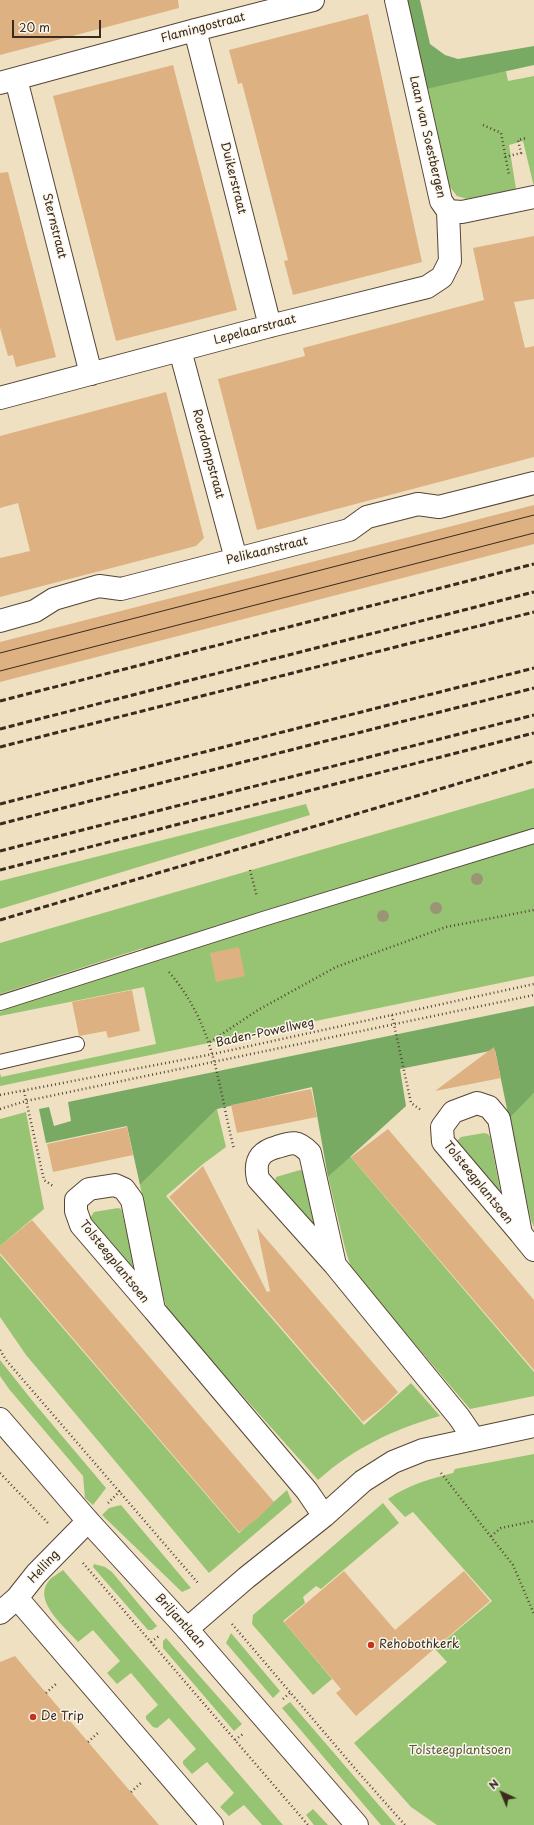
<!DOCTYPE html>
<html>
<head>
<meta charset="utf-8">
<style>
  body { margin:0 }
  #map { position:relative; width:534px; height:1825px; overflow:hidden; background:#efe0c1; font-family:"Playpen Sans",sans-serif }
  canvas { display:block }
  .north { position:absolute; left:482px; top:1773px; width:40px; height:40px; -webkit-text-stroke:3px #fbf7ec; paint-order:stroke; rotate:316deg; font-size:11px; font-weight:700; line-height:16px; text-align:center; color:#3b2a1e }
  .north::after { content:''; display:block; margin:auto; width:14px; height:18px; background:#3b2a1e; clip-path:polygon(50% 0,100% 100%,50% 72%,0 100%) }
  .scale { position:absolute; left:12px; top:20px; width:89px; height:18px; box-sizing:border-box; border:2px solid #3b2a1e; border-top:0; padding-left:5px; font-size:12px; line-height:14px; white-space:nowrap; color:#3b2a1e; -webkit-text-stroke:3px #fbf7ec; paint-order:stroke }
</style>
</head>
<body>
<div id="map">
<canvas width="534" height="1825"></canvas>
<div class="north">N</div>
<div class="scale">20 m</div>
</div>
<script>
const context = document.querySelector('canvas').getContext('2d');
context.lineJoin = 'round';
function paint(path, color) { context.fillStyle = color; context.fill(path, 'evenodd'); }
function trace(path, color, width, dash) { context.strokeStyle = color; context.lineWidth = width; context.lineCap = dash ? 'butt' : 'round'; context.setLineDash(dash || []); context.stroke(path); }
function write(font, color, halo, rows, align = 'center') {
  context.font = font + ' "Playpen Sans",sans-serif'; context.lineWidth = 3; context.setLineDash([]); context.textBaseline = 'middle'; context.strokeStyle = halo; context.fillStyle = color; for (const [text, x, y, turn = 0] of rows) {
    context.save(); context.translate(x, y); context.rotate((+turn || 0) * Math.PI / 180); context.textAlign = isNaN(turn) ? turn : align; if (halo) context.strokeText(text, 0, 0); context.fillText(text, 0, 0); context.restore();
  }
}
paint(new Path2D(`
  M 506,71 L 508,81 L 534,76 L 534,187 L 523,141 L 509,145 L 516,189 L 467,199 L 457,196 L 449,186 L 428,88 Z
  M 534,788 L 534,976 L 0,1086 L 0,1073 L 1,1077 L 156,1044 L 144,987 L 0,1016 L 0,1012 L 8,1008 L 146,962 L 143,948 L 0,994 L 0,943 Z
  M 306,804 L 310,815 L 0,909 L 0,881 Z
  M 534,1093 L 534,1227 L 531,1220 L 509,1119 Z
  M 217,1109 L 226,1147 L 203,1164 L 166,1196 L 364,1425 L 411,1383 L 440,1416 C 394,1429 354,1448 318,1480 L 168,1312 L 163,1296 L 140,1185 Z
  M 26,1112 L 44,1209 L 0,1246 L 0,1119 Z
  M 484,1133 L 488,1134 L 490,1137 L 500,1190 L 498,1191 L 457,1141 L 461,1137 Z
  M 350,1156 L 534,1372 L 534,1396 L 470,1409 L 352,1270 L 346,1252 L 328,1177 Z
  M 300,1170 L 305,1172 L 318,1230 L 275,1182 L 276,1177 Z
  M 118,1208 L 121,1209 L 122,1212 L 135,1267 L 133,1268 L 90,1218 L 94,1212 Z
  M 0,1255 L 239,1533 L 287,1490 L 292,1502 L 209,1573 L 26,1355 L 0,1317 Z
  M 0,1360 L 35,1404 L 106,1488 L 93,1505 L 85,1498 L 83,1476 L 9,1389 L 0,1376 Z
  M 534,1454 L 534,1825 L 437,1825 L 411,1807 L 354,1743 L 447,1662 L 435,1649 L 492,1601 L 413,1512 L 405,1517 L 388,1499 C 408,1485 429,1479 453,1473 L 455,1469 Z
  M 383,1503 L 399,1523 L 321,1589 L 316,1586 L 303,1597 L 305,1603 L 283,1621 L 332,1679 L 313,1695 L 252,1624 L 253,1615 Z
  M 121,1505 L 191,1588 L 182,1592 L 102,1515 L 109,1508 Z
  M 94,1564 L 105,1567 L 112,1572 L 157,1626 L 152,1630 L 148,1630 L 93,1567 Z
  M 63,1570 L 283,1825 L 262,1825 L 244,1805 L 229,1816 L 220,1807 L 234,1793 L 207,1762 L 192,1774 L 183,1764 L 183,1761 L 196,1749 L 169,1718 L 157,1728 L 153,1727 L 146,1719 L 146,1716 L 158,1705 L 131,1673 L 117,1684 L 107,1673 L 120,1661 L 93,1630 L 78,1642 C 66,1628 33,1602 48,1582 C 51,1577 58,1574 63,1570 Z
  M 231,1633 L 280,1691 L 273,1698 L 226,1643 Z
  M 166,1638 L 242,1724 L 234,1731 L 163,1648 L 163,1641 Z
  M 290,1702 L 396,1825 L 381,1825 L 282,1708 Z
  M 313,1809 L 328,1825 L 314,1825 L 306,1815 Z`), '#97c472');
paint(new Path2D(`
  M 407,0 L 420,0 L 430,44 L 445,55 L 458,59 L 534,46 L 534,65 L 426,89 Z
  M 534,1006 L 534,1093 L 509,1119 L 495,1050 L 400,1069 L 406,1106 L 328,1177 L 312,1087 L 217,1109 L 140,1185 L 127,1126 L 46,1143 L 39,1109 L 49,1107 L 54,1126 L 71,1121 L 68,1102 Z`), '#79aa64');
paint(new Path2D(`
  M 0,0 L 178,0 L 179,8 L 0,55 Z
  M 368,14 L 422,262 L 293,295 L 284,261 L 288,260 L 252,121 L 242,83 L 238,84 L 229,50 Z
  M 173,65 L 237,310 L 116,341 L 53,96 Z
  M 8,172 L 56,357 L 16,367 L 13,355 L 8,356 L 0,328 L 0,173 Z
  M 534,236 L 534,299 L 514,302 L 525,348 L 534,346 L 534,457 L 257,530 L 218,379 L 305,356 L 303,348 L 484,300 L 473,248 Z
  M 166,392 L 204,538 L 196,546 L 0,597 L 0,558 L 30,551 L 18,503 L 0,508 L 0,436 Z
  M 534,505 L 534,544 L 0,682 L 0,642 Z
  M 239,947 L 245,976 L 216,982 L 210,953 Z
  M 132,990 L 140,1031 L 108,1038 L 106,1031 L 79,1036 L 72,1002 Z
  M 494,1047 L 501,1078 L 435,1091 Z
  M 311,1089 L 317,1117 L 237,1133 L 231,1105 Z
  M 127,1127 L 133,1155 L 53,1172 L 47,1144 Z
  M 388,1129 L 534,1300 L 534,1370 L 351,1157 Z
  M 203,1166 L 267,1292 L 270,1291 L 257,1228 L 398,1392 L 384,1406 L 363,1422 L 169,1197 Z
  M 32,1220 L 274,1502 L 258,1518 L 239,1532 L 0,1253 L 0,1246 Z
  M 344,1571 L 395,1630 L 464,1571 L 490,1601 L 356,1716 L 336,1693 L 341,1689 L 284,1622 Z
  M 15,1656 L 30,1674 L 159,1825 L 0,1825 L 0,1662 Z`), '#deb182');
const lane = new Path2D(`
  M 0,1003 L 263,919 L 534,836
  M 0,1062 L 77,1044`);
const street = new Path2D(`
  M 396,0 L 441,201 L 448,211
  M 195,30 L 270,326
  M 16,79 L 91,374
  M 0,83 L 195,30 L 313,0
  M 448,211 L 462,212 L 534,197
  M 180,350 L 236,559
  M 0,398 L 270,326 L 427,287 L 442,277 L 450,261 L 448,211
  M 0,621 L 35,611 L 54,599 L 99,586 L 121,589 L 349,530 L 367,517 L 418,504 L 439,507 L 534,483
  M 521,1234 L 443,1142 L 442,1127 L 453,1112 L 477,1103 L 489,1107 L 499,1119 L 521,1234 L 534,1250
  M 335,1265 L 258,1179 C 254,1161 259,1152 277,1147 C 292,1142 297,1140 310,1153 L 335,1265 L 459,1417 L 474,1439
  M 154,1310 L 81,1225 L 76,1211 L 76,1200 L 89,1189 L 115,1185 L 124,1189 L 132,1200 L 154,1310 L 307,1491 L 324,1516
  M 17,1598 L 212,1825
  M 0,1613 L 17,1598 L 36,1574 L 88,1521
  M 187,1629 L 246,1578 L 324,1516 L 363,1481 L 393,1462 L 423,1450 L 534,1426`);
const secondary = new Path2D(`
  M 0,1419 L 88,1521 L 187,1629 L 357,1825`);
trace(lane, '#564536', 16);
trace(street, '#564536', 24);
trace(secondary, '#564536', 24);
trace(new Path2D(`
  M 483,125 L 501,133 L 509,175
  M 505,157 L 521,153 L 518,140 L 526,138
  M 250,870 L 257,897
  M 169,972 C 216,1027 217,1083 234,1149
  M 392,1015 L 411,1103 L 421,1110
  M 210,1042 L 258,1010 L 336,967 L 446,927 L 534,910
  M 24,1091 L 44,1180 L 53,1186
  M 0,1095 L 213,1054 L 534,984
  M 0,1109 L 26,1101 L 534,995
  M 0,1350 L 6,1360 L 198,1583
  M 0,1473 L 48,1523
  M 441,1473 L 513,1565 L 534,1614
  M 108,1503 L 120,1491
  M 491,1536 L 501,1528 L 534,1521
  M 83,1563 L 308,1825
  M 232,1624 L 358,1772 L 405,1825
  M 151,1642 L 159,1636
  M 46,1693 L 56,1684
  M 283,1699 L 291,1692
  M 235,1740 L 243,1734
  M 88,1742 L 98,1733
  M 131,1792 L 141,1783`), '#564536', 2.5, [1, 3]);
trace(lane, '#fff', 14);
trace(street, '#fff', 22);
trace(secondary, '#fff', 22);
trace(new Path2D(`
  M 0,653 L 534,515
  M 0,671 L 534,533`), '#3b2a1e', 1);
trace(new Path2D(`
  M 0,701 L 534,564
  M 0,729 L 534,592
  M 0,747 L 534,612
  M 0,804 L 534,668
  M 0,824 L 534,688
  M 0,851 L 534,715
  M 0,870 L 534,733
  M 0,920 L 534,761`), '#3b2a1e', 3, [6, 3]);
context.fillStyle = '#9b9575';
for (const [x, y] of [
  [477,879],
  [436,908],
  [383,916]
]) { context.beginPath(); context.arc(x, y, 6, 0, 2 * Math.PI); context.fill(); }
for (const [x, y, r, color] of [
  [371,1645,4,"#c8321e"],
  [33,1717,4,"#c8321e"]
]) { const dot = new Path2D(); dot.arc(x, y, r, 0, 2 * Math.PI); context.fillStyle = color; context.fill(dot); trace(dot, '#fbf7ec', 1.5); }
write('12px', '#3b2a1e', '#fbf7ec', [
  ["Flamingostraat",203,28,-15],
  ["Laan van Soestbergen",427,137,77],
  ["Duikerstraat",233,178,76],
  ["Sternstraat",54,226,76],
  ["Lepelaarstraat",255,330,-15],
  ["Roerdompstraat",208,454,75],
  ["Pelikaanstraat",267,551,-14],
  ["Baden-Powellweg",265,1033,-12],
  ["Tolsteegplantsoen",478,1183,51],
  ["Tolsteegplantsoen",114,1262,51],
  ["Helling",44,1567,-48],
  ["Briljantlaan",180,1621,48]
]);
write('12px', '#3b2a1e', '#fbf7ec', [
  ["Rehobothkerk",379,1645],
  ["De Trip",41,1717]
], 'left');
write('12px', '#575837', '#fbf7ec', [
  ["Tolsteegplantsoen",460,1751]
]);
</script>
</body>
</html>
